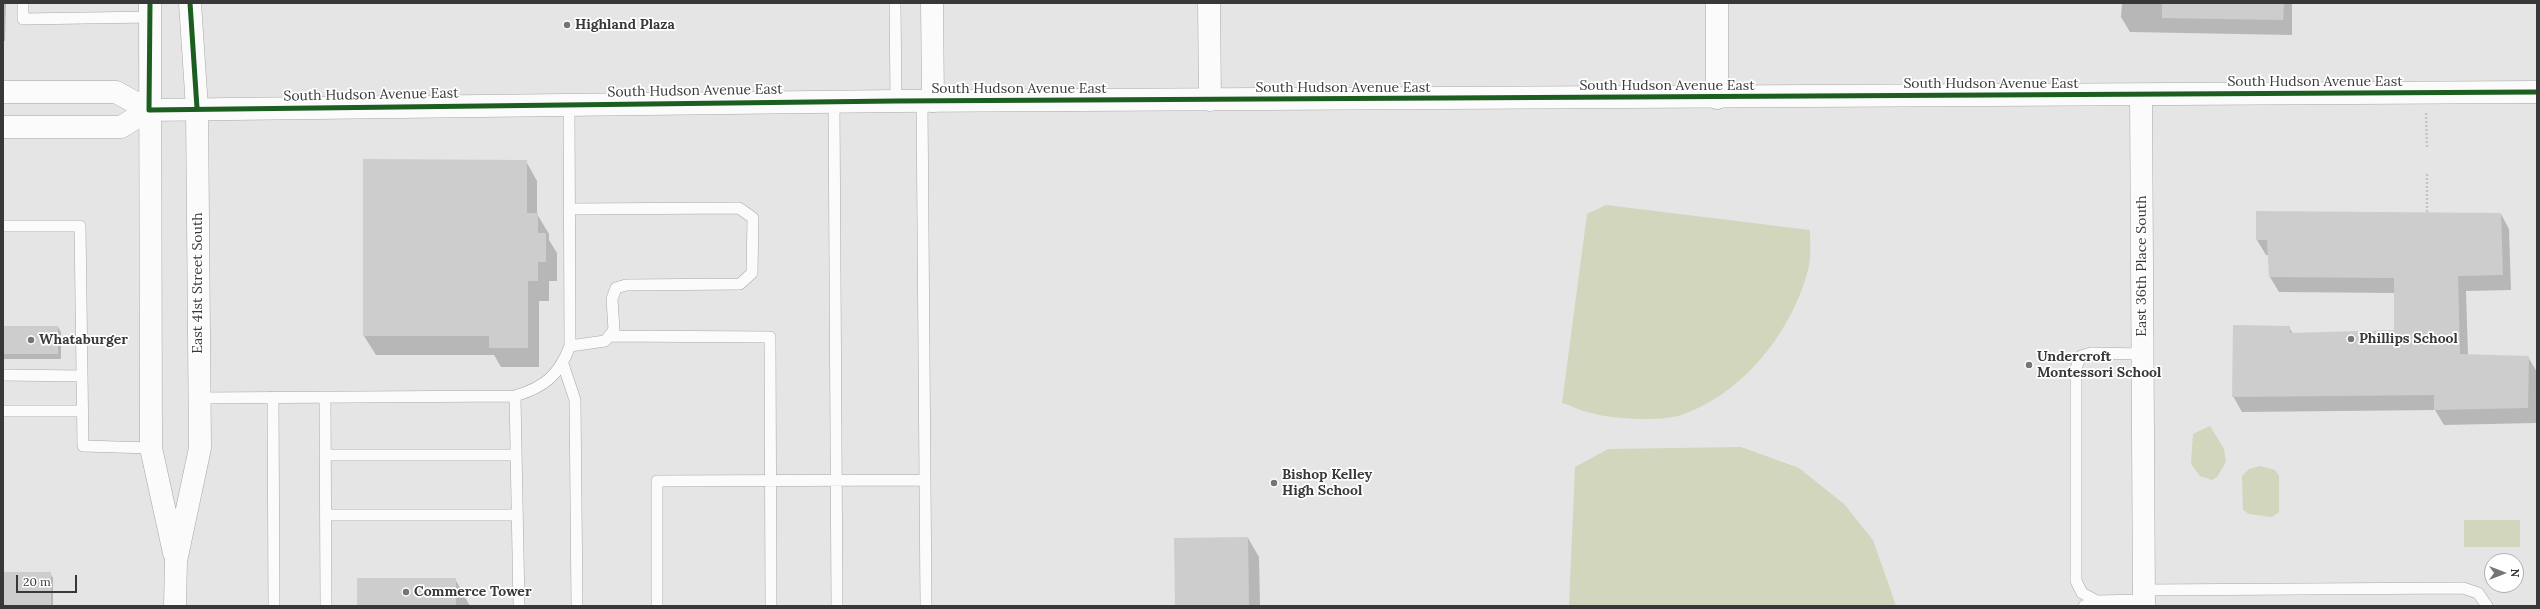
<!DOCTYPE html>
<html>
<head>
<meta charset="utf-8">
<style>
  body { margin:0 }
  #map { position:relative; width:2540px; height:609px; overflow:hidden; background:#e5e5e6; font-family:Lora,serif }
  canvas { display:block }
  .frame { position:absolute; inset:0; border:4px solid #383839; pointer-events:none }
  .north { position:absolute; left:2484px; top:553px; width:40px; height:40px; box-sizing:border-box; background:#fff; border:1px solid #afafb0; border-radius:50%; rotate:90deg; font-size:11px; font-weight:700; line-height:16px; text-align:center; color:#383839 }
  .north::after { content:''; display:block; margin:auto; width:14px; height:18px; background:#757576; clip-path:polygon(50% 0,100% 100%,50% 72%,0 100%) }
  .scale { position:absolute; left:16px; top:575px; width:61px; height:18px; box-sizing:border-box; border:2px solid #383839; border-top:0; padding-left:5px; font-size:12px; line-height:14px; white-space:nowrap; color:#383839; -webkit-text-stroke:3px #fff; paint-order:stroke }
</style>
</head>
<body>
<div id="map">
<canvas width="2540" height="609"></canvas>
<div class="frame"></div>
<div class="north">N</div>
<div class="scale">20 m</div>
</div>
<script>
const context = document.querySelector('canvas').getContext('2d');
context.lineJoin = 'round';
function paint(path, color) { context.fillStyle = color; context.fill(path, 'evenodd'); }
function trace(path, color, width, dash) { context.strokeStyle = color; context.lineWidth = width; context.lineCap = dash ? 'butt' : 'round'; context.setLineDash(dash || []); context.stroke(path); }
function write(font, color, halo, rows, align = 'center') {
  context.font = font + ' Lora,serif'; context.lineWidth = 3.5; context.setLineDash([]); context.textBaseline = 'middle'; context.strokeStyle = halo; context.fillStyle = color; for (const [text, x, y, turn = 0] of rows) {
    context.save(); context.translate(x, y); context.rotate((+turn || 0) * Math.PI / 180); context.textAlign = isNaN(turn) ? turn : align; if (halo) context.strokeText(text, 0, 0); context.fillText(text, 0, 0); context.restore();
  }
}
paint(new Path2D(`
  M 1606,205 L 1810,230 C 1810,241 1811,255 1809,266 C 1794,329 1744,394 1681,415 C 1661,422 1611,419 1591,413 C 1581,411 1572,406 1562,403 L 1587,214 Z
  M 2210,426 L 2224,449 L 2226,462 L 2217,477 L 2212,480 L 2200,476 L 2191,464 L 2193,434 Z
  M 1741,447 L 1799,468 L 1844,504 L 1873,540 L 1896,606 L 1569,606 L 1575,467 L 1608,449 Z
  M 2260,466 L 2275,470 L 2279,476 L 2279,512 L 2272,517 L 2249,514 L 2243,510 L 2242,476 L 2249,469 Z
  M 2464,520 L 2520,520 L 2520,547 L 2464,547 Z`), '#d1d6bc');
paint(new Path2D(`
  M 3,3 L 6,3 L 5,41 L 3,41 Z
  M 2122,3 L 2292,3 L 2292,35 L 2130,32 L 2121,17 Z
  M 526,161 L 537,181 L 537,214 L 549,234 L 549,240 L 557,253 L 557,281 L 549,281 L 549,301 L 539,301 L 539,367 L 501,367 L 494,355 L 376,355 L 364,336 Z
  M 2257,212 L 2501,214 L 2509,229 L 2511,290 L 2466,291 L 2468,356 L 2528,357 L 2537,372 L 2536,423 L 2444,425 L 2435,410 L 2242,412 L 2233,396 L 2289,327 L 2293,334 L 2395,331 L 2395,293 L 2279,292 L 2270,277 L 2269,255 L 2266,255 L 2257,240 Z
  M 3,327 L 58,327 L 61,332 L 61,359 L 3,359 Z
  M 1248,538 L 1259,557 L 1260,606 L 1176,606 Z
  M 3,573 L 50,573 L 53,578 L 53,606 L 3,606 Z
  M 455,579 L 470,606 L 358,606 Z`), '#0003');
paint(new Path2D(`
  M 2162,3 L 2284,3 L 2283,20 L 2162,18 Z
  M 363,159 L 527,160 L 527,213 L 538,213 L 538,233 L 546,233 L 546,262 L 538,262 L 538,281 L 528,281 L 528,348 L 489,348 L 489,336 L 363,336 Z
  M 2256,211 L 2501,213 L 2503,275 L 2458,276 L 2460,354 L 2529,356 L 2528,408 L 2434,410 L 2434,395 L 2232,397 L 2233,325 L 2290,326 L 2290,333 L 2394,330 L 2394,278 L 2269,277 L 2267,240 L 2256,240 Z
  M 3,326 L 58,326 L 58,354 L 3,354 Z
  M 1248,537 L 1249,606 L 1175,606 L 1174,538 Z
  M 3,572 L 51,572 L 51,606 L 3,606 Z
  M 357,578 L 456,578 L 456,606 L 357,606 Z`), '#cdcdce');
const service = new Path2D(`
  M 23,3 L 23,19 L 150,17
  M 895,3 L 896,101
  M 922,101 L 926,606
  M 834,102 L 837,606
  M 569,209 L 739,208 L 753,218 L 752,273 L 740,284 L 626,285 L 616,288 L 612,299 L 614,330 L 605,341 L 570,346
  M 3,226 L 80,226 L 83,446 L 151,448
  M 609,336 L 770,337 L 771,606
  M 563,364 L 575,400 L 577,606
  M 3,375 L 82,376
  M 515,396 L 519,606
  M 273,397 L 274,606
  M 325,397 L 326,606
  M 199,398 L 515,396 C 545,387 559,375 570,346 L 569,104
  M 3,411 L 83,411
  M 325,455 L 516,455
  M 326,515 L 517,515
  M 2143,590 L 2463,588 L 2478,593 L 2487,606
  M 2097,601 L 2082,593 L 2076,581 L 2076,368 L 2081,356 L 2091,353 L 2142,354
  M 657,606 L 657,481 L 925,480
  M 2084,606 L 2097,601 L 2143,600`);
const minor = new Path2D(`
  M 932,3 L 933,101
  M 1209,3 L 1210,100
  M 1717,3 L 1717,98
  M 2141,95 L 2144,606`);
const tertiary = new Path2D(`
  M 149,110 L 896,101 L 2537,92`);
const secondary = new Path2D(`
  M 150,3 L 151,448 L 174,553
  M 3,92 L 116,92 L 149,110
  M 175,606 L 176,561 L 200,448 L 197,108 L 190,3`);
const motorway = new Path2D(`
  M 3,127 L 121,127 L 149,110`);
trace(service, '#a7a8a8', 12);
trace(minor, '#a7a8a8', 23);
trace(tertiary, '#a7a8a8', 23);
trace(secondary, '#a7a8a8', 23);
trace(motorway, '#a7a8a8', 23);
trace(new Path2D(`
  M 2426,113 L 2427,147
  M 2427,174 L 2427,213`), '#c5c5c5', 2.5, [2, 2]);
trace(service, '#fbfbfb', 11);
trace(minor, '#fbfbfb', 22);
trace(tertiary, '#fbfbfb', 22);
trace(secondary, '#fbfbfb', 22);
trace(motorway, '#fbfbfb', 22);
trace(new Path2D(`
  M 150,3 L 149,110 L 896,101 L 2537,92
  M 190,3 L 197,108`), '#1b5e20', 5);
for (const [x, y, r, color] of [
  [567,25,4,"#757576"],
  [2351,339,4,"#757576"],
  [31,340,4,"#757576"],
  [2029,365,4,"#757576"],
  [1274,483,4,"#757576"],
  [406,592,4,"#757576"]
]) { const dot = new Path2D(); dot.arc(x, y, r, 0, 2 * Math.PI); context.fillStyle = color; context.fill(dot); trace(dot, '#fff', 1.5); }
write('bold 14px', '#383839', '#fff', [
  ["Highland Plaza",575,25],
  ["Phillips School",2359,339],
  ["Whataburger",39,340],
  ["Undercroft",2037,357],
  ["Montessori School",2037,373],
  ["Bishop Kelley",1282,475],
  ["High School",1282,491],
  ["Commerce Tower",414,592]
], 'left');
write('14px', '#383839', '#fff', [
  ["South Hudson Avenue East",2315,82],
  ["South Hudson Avenue East",1991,84],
  ["South Hudson Avenue East",1667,86],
  ["South Hudson Avenue East",1343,88],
  ["South Hudson Avenue East",1019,89],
  ["South Hudson Avenue East",695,91,-1],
  ["South Hudson Avenue East",371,95,-1],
  ["East 36th Place South",2142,266,-90],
  ["East 41st Street South",198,283,-90]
]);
</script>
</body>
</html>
